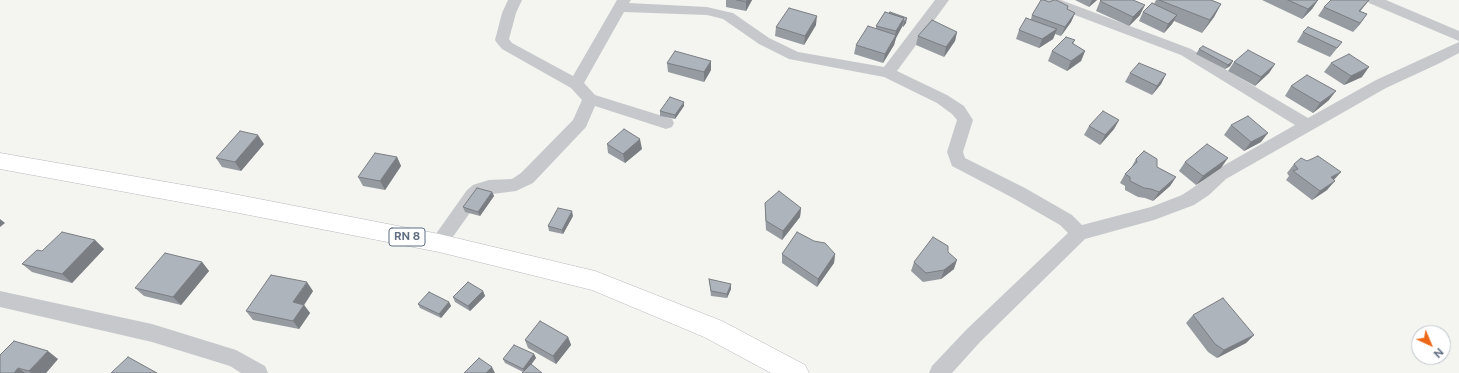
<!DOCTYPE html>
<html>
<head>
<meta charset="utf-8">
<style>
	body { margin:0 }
	#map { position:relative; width:1459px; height:373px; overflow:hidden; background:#f4f5f0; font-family:"Public Sans",sans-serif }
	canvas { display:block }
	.north { position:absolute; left:1411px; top:325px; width:40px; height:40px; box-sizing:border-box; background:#fff; border:1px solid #c0c5cd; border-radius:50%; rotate:136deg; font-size:11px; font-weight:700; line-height:16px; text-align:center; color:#616f83 }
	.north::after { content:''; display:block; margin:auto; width:14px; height:18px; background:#ee6817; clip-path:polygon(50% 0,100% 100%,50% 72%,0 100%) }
</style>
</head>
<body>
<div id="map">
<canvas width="1459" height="373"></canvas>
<div class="north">N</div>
</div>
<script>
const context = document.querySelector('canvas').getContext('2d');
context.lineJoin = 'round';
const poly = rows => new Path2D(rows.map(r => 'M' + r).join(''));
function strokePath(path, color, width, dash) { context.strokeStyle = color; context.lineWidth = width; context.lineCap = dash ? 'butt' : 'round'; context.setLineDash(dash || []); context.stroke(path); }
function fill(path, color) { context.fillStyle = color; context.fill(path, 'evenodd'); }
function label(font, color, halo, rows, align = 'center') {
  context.font = font + ' "Public Sans",sans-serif'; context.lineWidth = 4; context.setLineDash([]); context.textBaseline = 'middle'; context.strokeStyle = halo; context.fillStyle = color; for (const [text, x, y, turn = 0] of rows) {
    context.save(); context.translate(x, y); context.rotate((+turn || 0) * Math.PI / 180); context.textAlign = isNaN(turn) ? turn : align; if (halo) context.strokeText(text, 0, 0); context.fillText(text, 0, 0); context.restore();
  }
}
const primary = poly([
	[0,153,218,191,439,234,595,271,722,321,805,365,809,373,771,373,704,337,592,290,439,252,218,209,0,169,0,153]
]);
strokePath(primary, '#b6b9be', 1);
fill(poly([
	[508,0,522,0,516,13,509,39,512,43,573,76,617,0,631,0,629,3,707,7,728,12,733,13,769,38,798,52,884,67,935,0,949,0,897,71,947,95,964,106,973,120,963,152,965,158,1025,188,1072,215,1082,225,1151,207,1182,195,1197,185,1214,171,1295,125,1181,55,1043,3,1041,0,1061,0,1191,49,1308,118,1376,80,1459,42,1459,53,1440,63,1386,88,1314,129,1226,179,1209,195,1194,205,1154,220,1085,239,980,342,952,373,929,373,932,366,966,330,1068,233,1060,225,1013,198,952,166,947,152,957,120,952,114,937,103,884,77,789,59,759,44,723,19,707,15,624,12,584,83,595,95,672,119,674,123,672,127,666,129,595,106,586,127,533,183,516,191,485,195,479,200,445,248,439,250,433,248,430,243,433,238,467,190,473,185,479,183,489,180,512,179,521,173,573,120,582,100,571,88,502,49,497,43,495,40,502,13,508,0],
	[1367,0,1386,0,1459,31,1459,41,1369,3,1367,0],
	[0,291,152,324,236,350,265,366,268,373,241,373,230,366,152,342,0,307,0,291]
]), '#c6c8cc');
fill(primary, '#fff');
fill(poly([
	[726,0,752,0,746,11,726,7],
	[1075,0,1097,0,1089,7],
	[1156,0,1211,0,1221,4,1214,17,1202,33,1174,21,1172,24,1164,33,1139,21,1143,12,1154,4],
	[1262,0,1318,0,1312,9,1302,19],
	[1369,0,1360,11,1367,14,1360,24,1353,32,1318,16,1324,7],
	[1100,1,1140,15,1129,26,1096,11],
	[1049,2,1068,6,1067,9,1075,13,1071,22,1061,36,1055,34,1053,39,1039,48,1016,39,1019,30,1031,19,1032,15],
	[885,12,906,23,903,27,902,26,896,38,894,45,883,63,854,54,856,45,876,29,876,26],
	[816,25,804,45,775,36,776,27],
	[957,32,955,41,944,57,916,45,918,36],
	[1303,32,1342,42,1330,57,1297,42],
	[1075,40,1073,44,1085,51,1081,61,1067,71,1048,61,1052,51],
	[1199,49,1233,61,1230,66,1225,69,1196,54],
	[711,61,711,70,704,82,668,72,667,63],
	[1234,62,1275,64,1269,73,1255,86,1228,71],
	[1331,63,1362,77,1344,85,1324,72],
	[1130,73,1166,74,1161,84,1152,95,1125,82],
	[1291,86,1329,100,1313,113,1285,96],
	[684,106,675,119,660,116,660,111],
	[1119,120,1114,129,1100,145,1084,135,1089,126],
	[1231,125,1261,142,1244,151,1224,135],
	[264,144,241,171,222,167,216,158],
	[607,144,642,149,625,163,608,153],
	[397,157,401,166,385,190,363,186,358,177],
	[1136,159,1157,167,1176,177,1170,186,1153,201,1145,198,1138,197,1125,190,1125,186,1120,183,1125,174,1131,168],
	[1185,162,1221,168,1196,185,1179,171],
	[1294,164,1334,180,1327,190,1312,200,1286,180,1289,176,1287,173],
	[492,192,494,196,480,216,465,212,463,207],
	[765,203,801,208,800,217,782,240,766,230,765,212],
	[573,216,563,234,549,231,548,226],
	[95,240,104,249,72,283,32,272,22,264,42,251],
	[948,252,954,269,941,279,923,282,911,271,914,262],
	[782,254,835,254,834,263,817,287,782,263],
	[202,262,209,271,181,305,144,296,135,288],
	[709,279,731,289,727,298,711,296],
	[313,291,304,305,310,313,299,329,253,320,246,311],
	[483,291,485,296,470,311,455,302,453,297],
	[449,302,451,306,441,318,420,308,418,304],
	[1193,315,1254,335,1246,343,1217,358,1208,352,1186,323],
	[568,337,571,345,556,364,528,348,525,340],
	[534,354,536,358,531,364,523,372,505,363,503,359],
	[58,359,46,373,0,373]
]), '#969ba1');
fill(poly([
	[747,0,752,0,746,11,746,2],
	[1092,0,1097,0,1089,7],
	[1318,0,1312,9,1302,19,1308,9],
	[1369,0,1362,9,1352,20,1359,11],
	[1221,4,1214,17,1202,33,1210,20],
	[1145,5,1140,15,1129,26,1133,17],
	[1075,13,1071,22,1061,36,1065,27],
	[1367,14,1360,24,1353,32],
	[1177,15,1172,24,1164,33,1168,24],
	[817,16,816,25,804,45,805,36],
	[904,18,902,27,896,38,894,45,883,63,885,54,894,38,896,31],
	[907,18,906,23,903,27,904,22],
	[1057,29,1053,39,1039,48,1042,39],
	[957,32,955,41,944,57,946,47],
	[1085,51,1081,61,1067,71,1071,61],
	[711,61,711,70,704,82,704,72],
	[1233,61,1230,66,1225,69,1228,65],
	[1275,64,1269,73,1255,86,1261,77],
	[1369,67,1362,77,1344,85,1351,76],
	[1166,74,1161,84,1152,95,1157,86],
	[1336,91,1329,100,1313,113,1320,103],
	[684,102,684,106,675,119,675,115],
	[1119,120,1114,129,1100,145,1105,135],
	[1268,133,1261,142,1244,151,1251,142],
	[258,135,264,144,241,171,235,162],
	[640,139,642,149,625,163,623,154],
	[397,157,401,166,385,190,380,181],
	[1228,158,1221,168,1196,185,1203,176],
	[1341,172,1333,181,1331,177],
	[1176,177,1170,186,1153,201,1159,192],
	[1335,181,1327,190,1312,200,1320,191],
	[492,192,494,196,480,216,478,212],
	[801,208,800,217,782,240,783,231],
	[572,211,573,216,563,234,562,230],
	[0,219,5,223,0,227],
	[95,240,104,249,72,283,62,274],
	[835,254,834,263,817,287,818,279],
	[957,260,954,269,941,279,944,270],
	[202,262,209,271,181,305,173,297],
	[307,282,313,291,304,305,310,313,299,329,293,321,293,302],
	[731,284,731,289,727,298,727,294],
	[483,291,485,296,470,311,468,306],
	[449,302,451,306,441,318,439,314],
	[1254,335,1246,343,1217,358,1224,350],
	[568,337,571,345,556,364,553,356],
	[48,351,58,359,46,373,31,373,29,371],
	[534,354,536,358,525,373,523,369],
	[492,367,495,373,486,373],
	[18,368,25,373,14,373]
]), '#7a7e83');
const building = poly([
	[737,0,747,0,746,2,737,0],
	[1041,0,1044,0,1049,2,1054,0,1056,0,1068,6,1067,9,1075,13,1065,27,1032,15,1041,0],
	[1101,0,1133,0,1145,5,1133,17,1100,1,1101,0],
	[1159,0,1211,0,1221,4,1210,20,1159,0],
	[1288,0,1318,0,1308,9,1288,0],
	[1331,0,1369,0,1359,11,1367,14,1360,23,1324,7,1331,0],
	[1152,3,1177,15,1168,24,1143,12,1152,3],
	[789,8,817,16,805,36,776,27,789,8],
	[885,12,904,18,896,31,876,26,885,12],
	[890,12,907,18,904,22,903,21,904,18,889,13,890,12],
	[1026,18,1057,29,1042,39,1019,30,1026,18],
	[932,20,957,32,946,47,918,36,932,20],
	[868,26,896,35,885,54,856,45,868,26],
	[1308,27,1342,42,1337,48,1303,32,1308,27],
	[1066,37,1075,40,1072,43,1085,51,1071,61,1052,51,1066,37],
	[1203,46,1233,61,1228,65,1199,49,1203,46],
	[1248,50,1275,64,1261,77,1234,62,1248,50],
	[675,51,711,61,704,72,667,63,675,51],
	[1349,54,1369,67,1351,76,1331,63,1349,54],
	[1139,63,1166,74,1157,86,1130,73,1139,63],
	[1307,75,1336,91,1320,103,1291,86,1307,75],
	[670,97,684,102,675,115,660,111,670,97],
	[1103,111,1119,120,1105,135,1089,126,1103,111],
	[1248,116,1268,133,1251,142,1231,125,1248,116],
	[624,129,640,139,623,154,607,144,624,129],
	[240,131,258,135,235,162,216,158,240,131],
	[1207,144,1228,158,1203,176,1185,162,1207,144],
	[1144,151,1157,159,1157,167,1176,177,1159,192,1151,189,1144,188,1130,181,1130,177,1125,174,1137,162,1136,159,1144,151],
	[375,153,397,157,380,181,358,177,375,153],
	[1318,156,1341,172,1331,177,1335,181,1320,191,1293,171,1298,169,1294,164,1301,158,1307,161,1318,156],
	[477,188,492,192,478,212,463,207,477,188],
	[779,191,801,208,783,231,766,221,765,203,779,191],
	[558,208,572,211,562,230,548,226,558,208],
	[62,232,95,240,62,274,22,264,37,250,42,251,62,232],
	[797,232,814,241,825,243,835,254,818,279,782,254,797,232],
	[933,237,948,246,948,252,957,260,944,270,926,273,914,262,933,237],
	[165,253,202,262,173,297,135,288,165,253],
	[271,275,307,282,293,302,304,305,293,321,246,311,271,275],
	[709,279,731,284,727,294,711,291,709,279],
	[468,282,483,291,468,306,453,297,468,282],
	[429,292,449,302,439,314,418,304,429,292],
	[1223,298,1254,335,1224,350,1215,344,1193,315,1223,298],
	[540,321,568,337,553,356,525,340,540,321],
	[14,341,48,351,29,371,18,368,14,373,0,373,0,355,14,341],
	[514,345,534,354,523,369,503,359,514,345],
	[128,357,157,373,111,373,128,357],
	[479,358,492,367,486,373,464,373,479,358],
	[531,364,542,373,522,373,531,364]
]);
fill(building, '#aeb4bb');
strokePath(building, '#7a7e83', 1);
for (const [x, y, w] of [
	[407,237,36]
]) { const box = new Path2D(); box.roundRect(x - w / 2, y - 9, w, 18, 3); context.fillStyle = '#fff'; context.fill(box); strokePath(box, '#616f83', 1); }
label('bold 11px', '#616f83', null, [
	["RN 8",407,237]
]);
</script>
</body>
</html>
